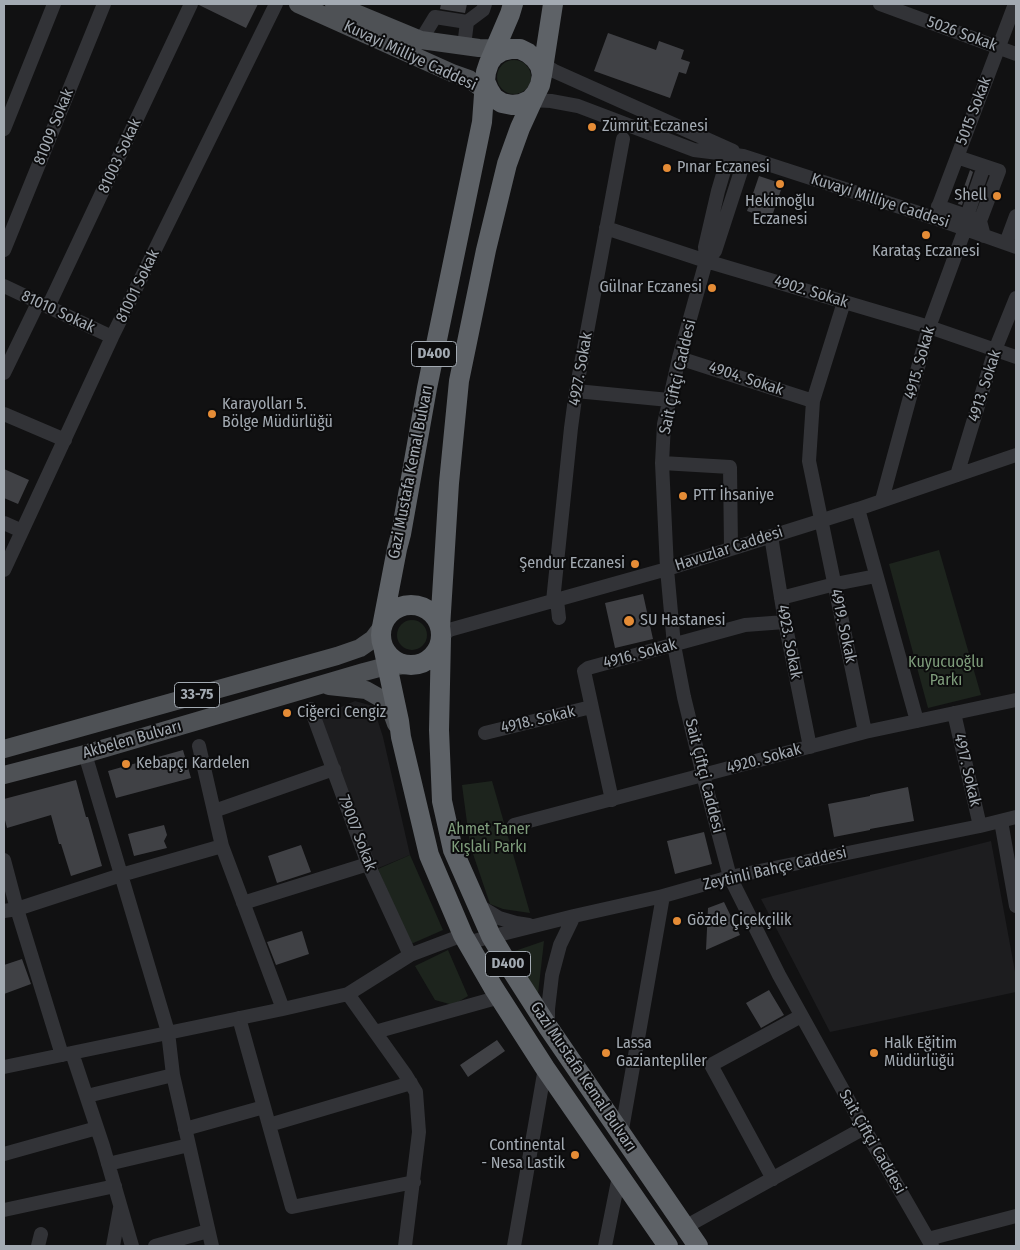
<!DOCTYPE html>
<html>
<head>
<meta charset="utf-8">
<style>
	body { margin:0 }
	#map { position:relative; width:1020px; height:1250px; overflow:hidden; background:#111112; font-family:"Fira Sans Condensed",sans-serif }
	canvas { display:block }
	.frame { position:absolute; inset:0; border:5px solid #a3aab2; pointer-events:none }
</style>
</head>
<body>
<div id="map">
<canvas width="1020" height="1250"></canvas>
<div class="frame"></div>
</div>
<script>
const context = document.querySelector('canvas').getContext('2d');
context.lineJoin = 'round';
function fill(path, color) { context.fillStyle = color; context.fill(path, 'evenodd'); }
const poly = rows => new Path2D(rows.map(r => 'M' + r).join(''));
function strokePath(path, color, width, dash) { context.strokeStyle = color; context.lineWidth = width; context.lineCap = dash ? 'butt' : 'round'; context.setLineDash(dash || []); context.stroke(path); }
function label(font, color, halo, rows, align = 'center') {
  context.font = font + ' "Fira Sans Condensed",sans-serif'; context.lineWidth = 4; context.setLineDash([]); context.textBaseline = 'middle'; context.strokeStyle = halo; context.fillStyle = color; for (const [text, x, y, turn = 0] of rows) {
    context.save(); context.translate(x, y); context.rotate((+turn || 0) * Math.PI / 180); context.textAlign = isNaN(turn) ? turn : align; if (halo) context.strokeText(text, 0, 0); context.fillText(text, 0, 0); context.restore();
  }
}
fill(poly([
	[355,701,373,706,383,737,410,855,376,869,320,716],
	[991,841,1016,977,1016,992,830,1032,761,899]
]), '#1d1d1f');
fill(poly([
	'497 77a17 17 0 1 1 34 0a17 17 0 1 1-34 0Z',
	[939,550,981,695,928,708,889,564],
	'397 635a15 15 0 1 1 30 0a15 15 0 1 1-30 0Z',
	[492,781,530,913,503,909,490,904,470,845,462,785],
	[410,855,443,930,411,944,378,869],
	[544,941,538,994,512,952],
	[448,950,468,996,453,1005,435,1000,415,966]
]), '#1d241d');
fill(poly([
	[200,4,258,4,246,28,199,5],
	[441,4,467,4,465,13,440,9],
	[608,33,656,50,659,41,684,50,681,59,690,62,686,74,679,72,670,98,594,71],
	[970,170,973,172,962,205,958,204],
	[759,176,783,184,771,219,747,211],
	[4,469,29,480,18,504,4,498],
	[643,594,653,639,615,648,605,603],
	[183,750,191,778,116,798,108,771],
	[76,780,86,817,88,817,102,866,71,876,61,844,59,844,51,815,7,828,4,816,4,799],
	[908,787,914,821,870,829,870,830,834,837,828,804,870,796,870,795],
	[164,825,167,835,164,841,167,848,134,856,128,834],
	[704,832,712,864,675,874,667,841],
	[301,845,311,872,277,883,268,856],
	[724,902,740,935,706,950,708,908],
	[302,931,309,954,276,965,267,942],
	[22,959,31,984,4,994,4,965],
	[769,990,784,1015,761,1028,746,1003],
	[497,1040,505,1051,468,1077,460,1065]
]), '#404145');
strokePath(poly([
	[880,4,1016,54],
	[467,22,483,10,485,4],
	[421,40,435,17,467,22,464,46],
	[537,60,554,71,733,151],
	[530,100,551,101,578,106,694,150,743,156,934,218,1016,247],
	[4,129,54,4],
	[743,156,726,164,718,191,705,247,706,261,679,358,664,424,662,463,667,569,674,645,684,697,703,775,730,877,779,975,864,1128,932,1246],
	[957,157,999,171,980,221,984,236],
	[938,206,967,216],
	[934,218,1015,4],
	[980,221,967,216,984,166],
	[606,228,706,261,929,327,1016,357],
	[1006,243,1016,216],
	[4,250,104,4],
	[706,261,715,251,742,168,743,156],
	[4,286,112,337],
	[844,302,813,401,809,461,865,732],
	[48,307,191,4],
	[679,358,813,401],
	[4,373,38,303],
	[576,391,669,400],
	[4,414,65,440],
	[662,463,730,467,731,548],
	[957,475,995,350,1016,298],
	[882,500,929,327,965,229],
	[858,509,917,721],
	[4,523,22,531],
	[771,536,785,622,810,747],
	[4,570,112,337,276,4],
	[781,598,835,584,876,576],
	[557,600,559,618],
	[553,601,571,428,576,391,623,139],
	[441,638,449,630,667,569,858,509,1016,455],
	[311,709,368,864,410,955],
	[954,713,980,826],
	[485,733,591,707],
	[199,746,222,846,283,1009],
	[85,754,168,1032,173,1075,212,1246],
	[612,800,584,671,588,668,745,625,785,622],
	[214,811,334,769],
	[1001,821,1016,906],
	[514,825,865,732,1016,700],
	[4,860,17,909,62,1055],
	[243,903,368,864],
	[476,904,499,918,516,923,529,925],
	[4,911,17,909,121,875,222,846],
	[466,943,574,916,663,896,730,877,980,826,1016,817],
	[348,994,405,1074,416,1092,419,1132,405,1246],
	[239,1018,292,1207,414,1182],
	[548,1026,548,1009,552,975,560,945,574,916],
	[375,1032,500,997],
	[72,1053,103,1146,132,1246],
	[4,1067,283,1009,348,994,410,955,463,935],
	[87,1096,173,1075],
	[269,1125,411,1083],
	[185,1129,264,1107],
	[621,1135,663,896],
	[4,1154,97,1128],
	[108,1164,189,1145],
	[773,1179,711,1065,801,1016],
	[4,1210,115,1186],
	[685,1227,864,1128],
	[928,1239,1016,1216],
	[38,1246,41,1234],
	[113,1246,120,1208],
	[155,1246,208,1231],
	[514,1246,545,1068],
	[605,1246,619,1176]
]), '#323337', 14);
strokePath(poly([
	[298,4,452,73,469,79,493,97],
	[334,4,421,40,479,48,508,49],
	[329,686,366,690,382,699,392,713,396,724],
	[4,749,337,656,360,648,373,639,382,627],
	[4,775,85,754,364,672,379,668,405,665]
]), '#4e5155', 18);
strokePath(poly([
	[489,63,494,56,502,51,511,49,520,49,528,53,535,59,540,66,542,75,540,85,536,93,530,100,521,104,512,105,502,103,494,98,489,90,485,81,486,72,489,63,510,14,513,4],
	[542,75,553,4],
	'381 635a30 30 0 1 1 60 0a30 30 0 1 1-60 0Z',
	[382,627,397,549,401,534,427,388,482,122,485,81],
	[440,628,449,483,459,381,486,250,507,164,520,128,536,93],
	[441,638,439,730,442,801,453,850,491,936,509,966,548,1027,698,1246],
	[383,646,399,721,401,737,429,855,463,935,493,987,545,1068,668,1246]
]), '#5e6267', 20);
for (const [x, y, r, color] of [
	[592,127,5,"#e58c36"],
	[667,168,5,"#e58c36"],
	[780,184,5,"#e58c36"],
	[997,196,5,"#e58c36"],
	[926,235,5,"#e58c36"],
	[712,288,5,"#e58c36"],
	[212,414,5,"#e58c36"],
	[683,496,5,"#e58c36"],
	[635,564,5,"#e58c36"],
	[629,621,6,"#e58c36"],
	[287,713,5,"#e58c36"],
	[126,764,5,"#e58c36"],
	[677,921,5,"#e58c36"],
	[606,1053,5,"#e58c36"],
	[874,1053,5,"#e58c36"],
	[575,1155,5,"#e58c36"]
]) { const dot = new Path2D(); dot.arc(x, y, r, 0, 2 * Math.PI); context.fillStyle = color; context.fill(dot); strokePath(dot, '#0c0c0d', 2); }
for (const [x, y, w] of [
	[434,354,45],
	[197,695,45],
	[508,964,45]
]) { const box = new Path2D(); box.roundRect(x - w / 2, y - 12.5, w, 25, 4); context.fillStyle = '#0c0c0d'; context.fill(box); strokePath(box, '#a3aab2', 1); }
label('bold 15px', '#a3aab2', null, [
	["D400",434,354],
	["33-75",197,695],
	["D400",508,964]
]);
label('16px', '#a3aab2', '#0c0c0d', [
	["5026 Sokak",962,34,20],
	["Kuvayi Milliye Caddesi",410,56,25],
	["5015 Sokak",974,111,-69],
	["81009 Sokak",54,127,-68],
	["81003 Sokak",120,156,-65],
	["Kuvayi Milliye Caddesi",880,201,18],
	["81001 Sokak",138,286,-64],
	["4902. Sokak",811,292,17],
	["81010 Sokak",58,312,25],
	["4915. Sokak",920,363,-74],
	["4927. Sokak",581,369,-80],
	["Sait Çiftçi Caddesi",678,377,-77],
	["4904. Sokak",746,379,18],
	["4913. Sokak",985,386,-72],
	["Gazi Mustafa Kemal Bulvarı",411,472,-79],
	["Havuzlar Caddesi",729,549,-18],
	["4919. Sokak",843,626,78],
	["4923. Sokak",789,642,79],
	["4916. Sokak",640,654,-15],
	["4918. Sokak",538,720,-13],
	["Akbelen Bulvarı",132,740,-16],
	["4920. Sokak",764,759,-15],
	["4917. Sokak",967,770,77],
	["Sait Çiftçi Caddesi",704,776,76],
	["79007 Sokak",357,833,69],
	["Zeytinli Bahçe Caddesi",775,869,-13],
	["Gazi Mustafa Kemal Bulvarı",583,1077,56],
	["Sait Çiftçi Caddesi",872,1142,60]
]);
label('16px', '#a3aab2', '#0c0c0d', [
	["Zümrüt Eczanesi",602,127],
	["Pınar Eczanesi",677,168],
	["Shell",987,196,"right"],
	["Hekimoğlu",780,202,"center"],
	["Eczanesi",780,220,"center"],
	["Karataş Eczanesi",926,252,"center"],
	["Gülnar Eczanesi",702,288,"right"],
	["Karayolları 5.",222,405],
	["Bölge Müdürlüğü",222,423],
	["PTT İhsaniye",693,496],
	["Şendur Eczanesi",625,564,"right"],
	["SU Hastanesi",640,621],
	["Ciğerci Cengiz",297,713],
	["Kebapçı Kardelen",136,764],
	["Gözde Çiçekçilik",687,921],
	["Lassa",616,1044],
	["Gaziantepliler",616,1062],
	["Halk Eğitim",884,1044],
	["Müdürlüğü",884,1062],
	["Continental",565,1146,"right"],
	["- Nesa Lastik",565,1164,"right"]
], 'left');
label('16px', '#7e9c7b', '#0c0c0d', [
	["Kuyucuoğlu",946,663],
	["Parkı",946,681],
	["Ahmet Taner",489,830],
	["Kışlalı Parkı",489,848]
]);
</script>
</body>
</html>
